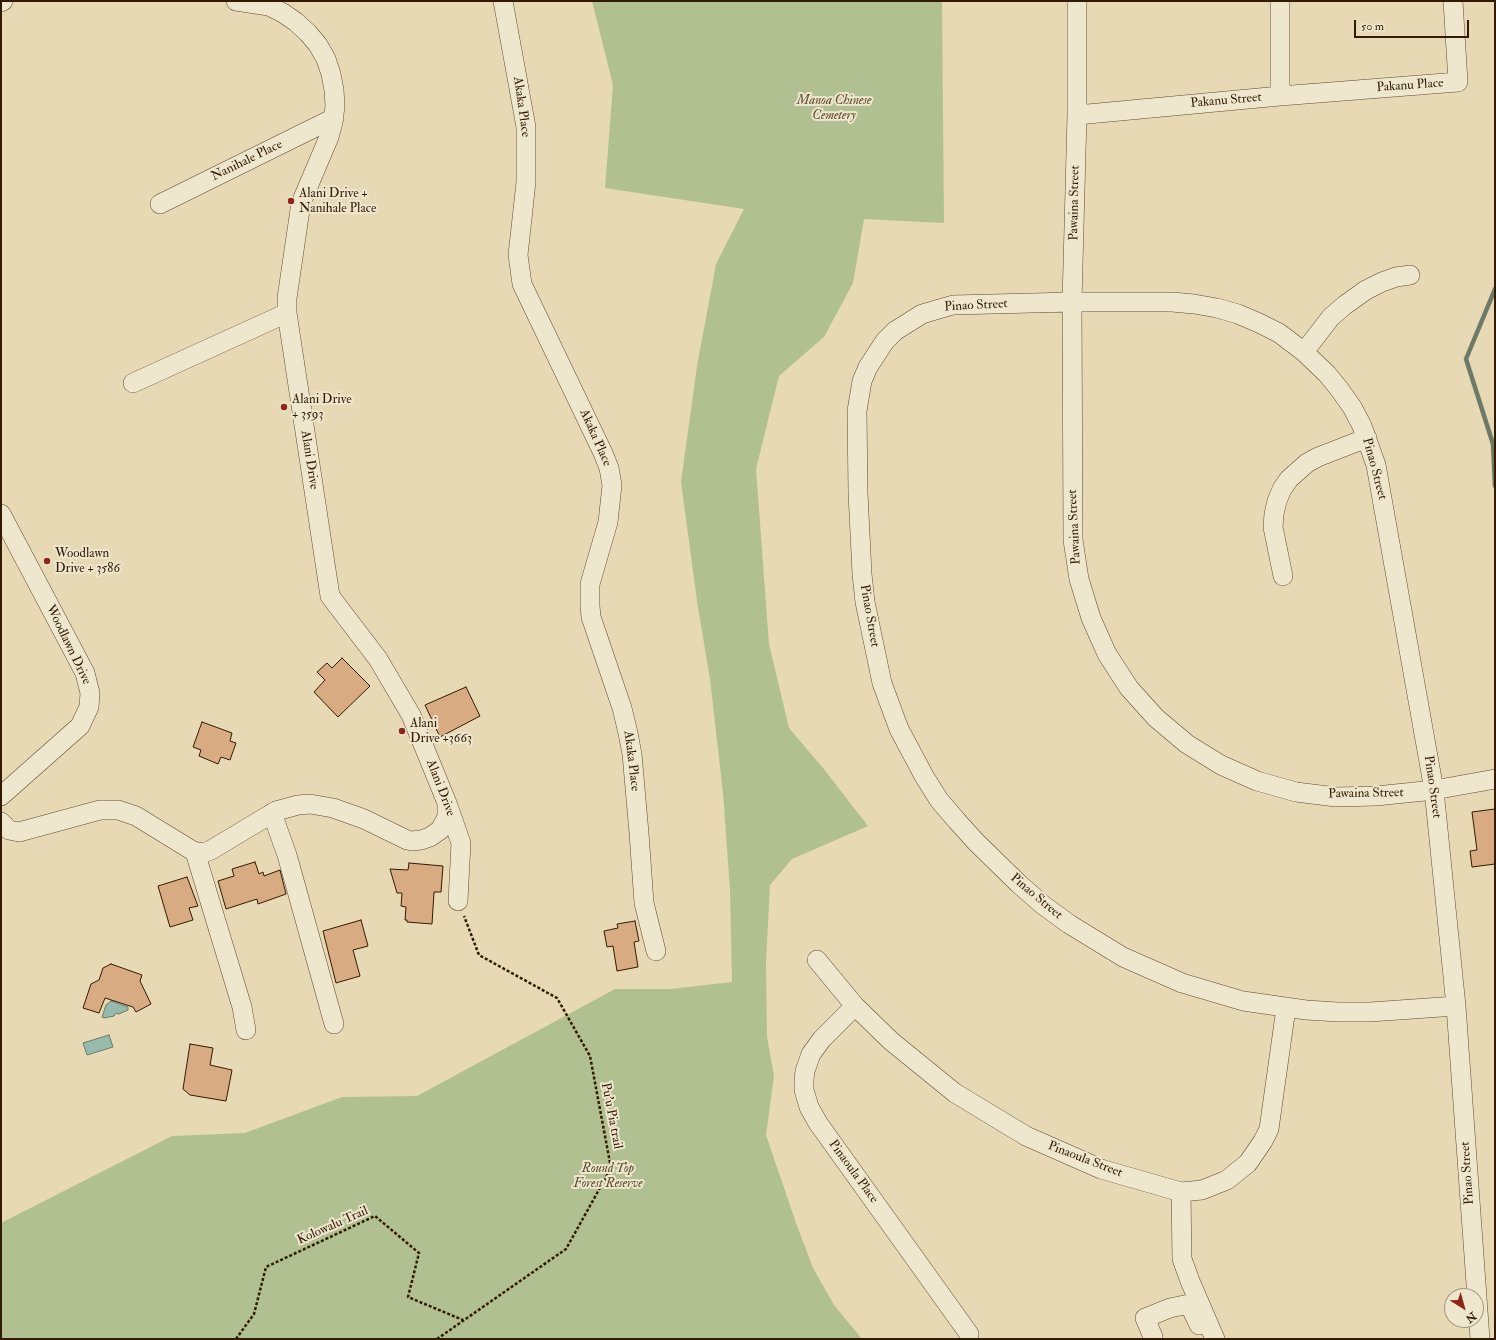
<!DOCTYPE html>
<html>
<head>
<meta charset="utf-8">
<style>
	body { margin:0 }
	#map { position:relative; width:1496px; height:1340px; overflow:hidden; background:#e6d9b4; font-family:"IM FELL Double Pica",serif }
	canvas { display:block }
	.frame { position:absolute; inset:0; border:2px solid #321a03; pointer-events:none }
	.north { position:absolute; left:1444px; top:1288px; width:40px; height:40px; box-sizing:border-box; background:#efe6ce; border:1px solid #a3947d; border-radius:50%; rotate:143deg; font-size:11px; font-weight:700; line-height:16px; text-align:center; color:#321a03 }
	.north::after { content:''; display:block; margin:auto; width:14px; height:18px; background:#8f2418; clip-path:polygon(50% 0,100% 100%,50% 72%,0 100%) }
	.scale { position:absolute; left:1354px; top:20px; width:115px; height:18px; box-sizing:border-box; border:2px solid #321a03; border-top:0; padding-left:5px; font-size:12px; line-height:14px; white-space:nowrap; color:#321a03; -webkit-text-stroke:3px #efe6ce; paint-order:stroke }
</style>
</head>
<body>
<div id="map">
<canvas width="1496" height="1340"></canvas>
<div class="frame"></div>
<div class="north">N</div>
<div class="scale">50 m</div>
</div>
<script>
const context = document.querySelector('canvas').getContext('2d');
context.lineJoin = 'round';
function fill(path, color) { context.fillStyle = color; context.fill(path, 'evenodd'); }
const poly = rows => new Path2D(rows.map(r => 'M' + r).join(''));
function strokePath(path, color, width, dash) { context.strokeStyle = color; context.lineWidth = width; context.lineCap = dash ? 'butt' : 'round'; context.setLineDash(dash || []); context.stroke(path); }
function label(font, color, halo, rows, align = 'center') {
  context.font = font + ' "IM FELL Double Pica",serif'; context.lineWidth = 4; context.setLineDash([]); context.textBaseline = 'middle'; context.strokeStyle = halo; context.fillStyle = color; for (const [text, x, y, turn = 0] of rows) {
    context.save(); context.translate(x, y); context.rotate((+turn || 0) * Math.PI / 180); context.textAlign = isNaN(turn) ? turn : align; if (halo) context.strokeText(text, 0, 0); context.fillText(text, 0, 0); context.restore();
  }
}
fill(poly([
	[592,1,942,1,944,223,864,219,853,283,824,337,779,376,756,469,769,644,789,728,823,768,868,826,792,859,770,885,766,962,767,1037,774,1076,766,1135,796,1223,813,1268,834,1305,862,1339,1,1339,1,1223,172,1136,245,1133,342,1097,417,1096,615,989,671,989,732,982,730,890,723,793,710,679,697,601,681,482,697,366,716,264,744,209,605,188,613,85]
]), '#b1c090');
const water = poly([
	[111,1001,128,1007,128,1010,119,1014,116,1013,114,1016,104,1018,102,1017,106,1005,111,1001],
	[109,1035,113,1047,87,1055,83,1043,109,1035]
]);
fill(water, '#96baac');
strokePath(water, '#6e7a68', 1);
strokePath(poly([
	[1495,289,1466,359,1493,444,1495,486]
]), '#6e7a68', 4.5);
const building = poly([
	[342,658,370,686,338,717,314,692,325,680,317,672,327,663,332,668,342,658],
	[466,687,480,716,440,737,425,705,466,687],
	[202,722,232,733,230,741,236,743,230,760,221,757,218,764,199,756,201,750,193,747,202,722],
	[1495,809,1495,864,1472,867,1470,851,1477,850,1472,812,1495,809],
	[255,862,259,874,263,872,264,876,280,870,286,894,258,904,257,899,226,909,218,881,234,876,232,869,255,862],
	[409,863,443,866,441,892,434,892,432,924,407,922,407,920,405,920,406,907,401,906,402,893,397,893,390,869,408,870,409,863],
	[187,877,198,906,189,908,193,920,170,927,158,886,187,877],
	[361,920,368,946,353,950,360,976,336,983,323,931,361,920],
	[635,921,639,941,634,942,638,967,617,971,613,946,607,947,604,931,618,928,617,924,635,921],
	[111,964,142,975,140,981,151,1004,136,1012,133,1007,105,998,99,1013,83,1008,91,984,99,980,103,968,111,964],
	[190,1044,213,1048,210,1065,232,1070,226,1101,190,1095,183,1089,190,1044]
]);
fill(building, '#d9ab82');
strokePath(building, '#321a03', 1);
const minor = poly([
	[236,1,269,6,283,13,296,22,308,33,318,45,326,59,331,74,334,90,335,106,333,122,329,137,301,203,287,298,287,313,330,596,378,659,411,715,447,803,461,843,458,901],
	[503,1,526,127,526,182,518,255,522,284,603,453,609,468,612,485,608,522,590,584,590,606,591,617,622,708,628,733,632,754,639,833,644,903,656,951],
	[1077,1,1077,115,1072,302,1073,540,1079,579,1091,618,1107,654,1129,688,1156,718,1187,744,1221,765,1257,781,1296,792,1336,797,1376,796,1434,790,1495,779],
	[1,2,3,1],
	[1280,96,1280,1],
	[1077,115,1280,96,1458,82,1453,1],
	[160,204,334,118],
	[1304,352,1331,317,1345,305,1366,290,1382,282,1396,277,1410,275],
	[133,383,287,313],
	[1,514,85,673,90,693,89,707,80,726,1,796],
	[1283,576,1273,527,1274,514,1277,501,1282,489,1289,479,1307,463,1318,457,1367,438],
	[272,813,287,855,334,1024],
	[1,822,9,830,19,832,100,810,118,810,136,816,193,851,203,853,211,850,276,811,298,805,310,804,333,808,364,819,407,840,412,841,421,840,430,837,440,830,447,817,447,803],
	[195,852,242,1007,246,1030],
	[817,960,855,1006,891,1041,955,1093,1026,1136,1101,1169,1181,1192,1202,1190,1227,1180,1248,1163,1263,1141,1269,1129,1286,1008],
	[855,1006,822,1039,811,1054,805,1071,804,1080,804,1090,809,1107,818,1123,969,1334],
	[1456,1006,1370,1012,1338,1012,1306,1010,1243,1001,1182,983,1123,957,1069,924,1043,905,1019,884,976,842,957,821,939,800,924,776,899,729,882,683,865,602,862,574,858,493,857,411,862,381,868,367,885,341,895,331,922,314,953,305,1072,302,1172,302,1194,304,1217,308,1238,314,1259,323,1279,333,1304,352,1327,374,1340,390,1352,407,1362,426,1376,465,1434,790,1456,1006,1480,1339],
	[1181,1192,1182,1259,1190,1281,1215,1339],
	[1153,1337,1145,1318,1170,1308,1189,1304,1199,1325]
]);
strokePath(minor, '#5f4a2f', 20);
strokePath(poly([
	[236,1339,254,1314,266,1267,375,1216,419,1253,408,1297,463,1320],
	[437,1339,566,1249,611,1168,590,1056,557,998,479,955,464,916]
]), '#321a03', 2.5, [3, 2]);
strokePath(minor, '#efe6ce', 19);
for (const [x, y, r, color] of [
	[291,201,4,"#8f2418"],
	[284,407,4,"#8f2418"],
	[47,561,4,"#8f2418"],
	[402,731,4,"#8f2418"]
]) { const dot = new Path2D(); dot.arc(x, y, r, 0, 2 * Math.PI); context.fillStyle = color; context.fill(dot); strokePath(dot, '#efe6ce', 1.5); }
label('13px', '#321a03', '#efe6ce', [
	["Pakanu Place",1410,86,-4],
	["Pakanu Street",1226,101,-5],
	["Akaka Place",521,107,82],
	["Nanihale Place",247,161,-26],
	["Pawaina Street",1075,203,-89],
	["Pinao Street",976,306,-3],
	["Akaka Place",595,438,66],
	["Alani Drive",309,460,81],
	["Pinao Street",1374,469,75],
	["Pawaina Street",1075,527,-93],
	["Pinao Street",869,616,80],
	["Woodlawn Drive",68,645,64],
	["Akaka Place",631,761,83],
	["Pinao Street",1432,787,82],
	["Alani Drive",440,788,69],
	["Pawaina Street",1366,794,-1],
	["Pinao Street",1036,897,40],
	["Pu'u Pia trail",611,1116,79],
	["Pinaoula Street",1085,1160,21],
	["Pinaoula Place",853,1172,54],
	["Pinao Street",1468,1173,-94],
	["Kolowalu Trail",333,1226,-24]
]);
label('italic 13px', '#584c2d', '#efe6ce', [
	["Manoa Chinese",834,101],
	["Cemetery",834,116],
	["Round Top",608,1169],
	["Forest Reserve",608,1184]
]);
label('13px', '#321a03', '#efe6ce', [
	["Alani Drive +",299,194],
	["Nanihale Place",299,209],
	["Alani Drive",292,400],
	["+ 3593",292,415],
	["Woodlawn",55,554],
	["Drive + 3586",55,569],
	["Alani",410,724],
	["Drive +3663",410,739]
], 'left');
</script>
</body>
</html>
